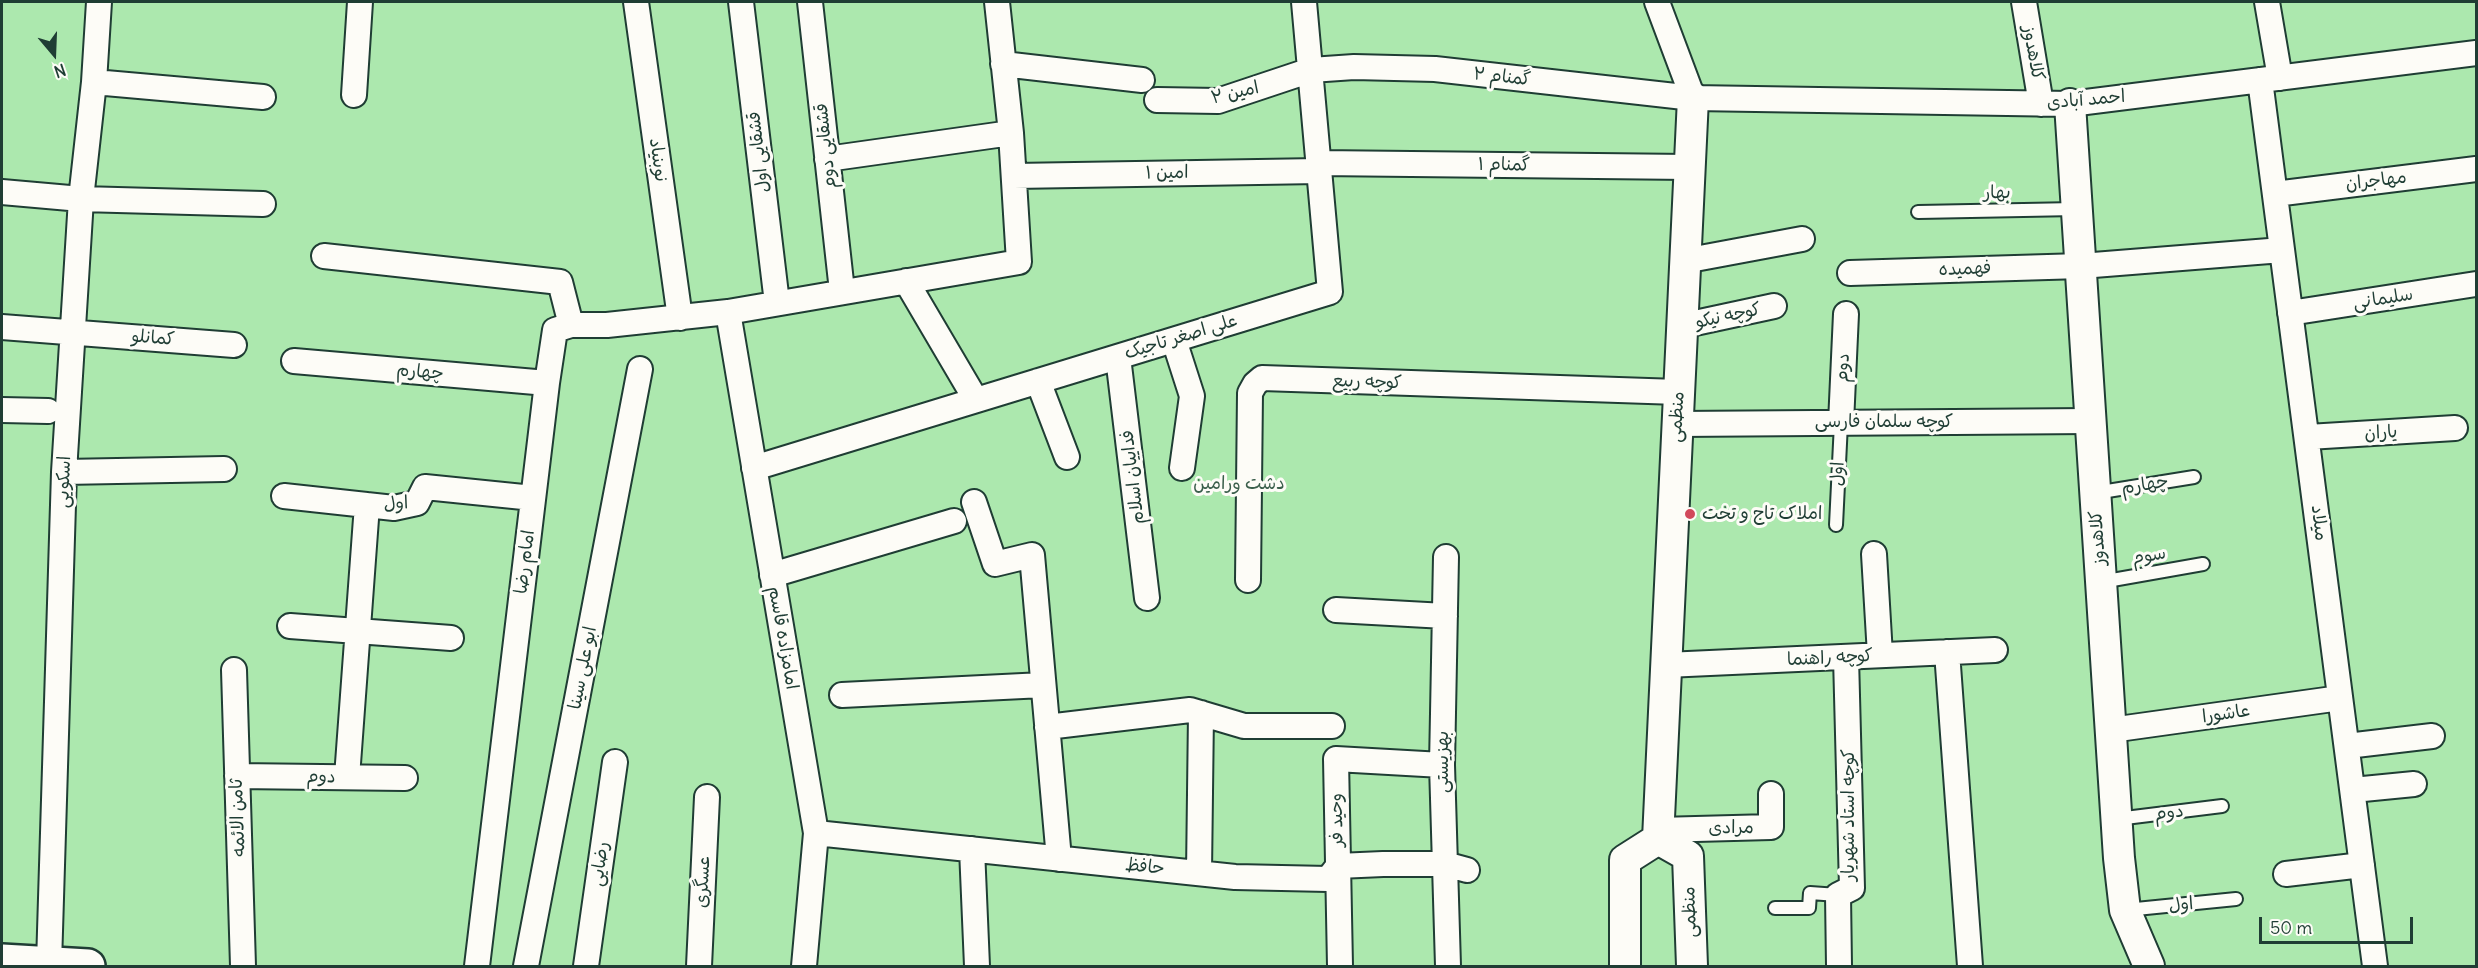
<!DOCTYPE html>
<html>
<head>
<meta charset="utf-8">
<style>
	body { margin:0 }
	#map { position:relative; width:2478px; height:968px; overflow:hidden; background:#fdfcf7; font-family:Delius,sans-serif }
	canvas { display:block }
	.frame { position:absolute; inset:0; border:3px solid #1f3d34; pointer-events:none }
	.north { position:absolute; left:24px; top:24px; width:60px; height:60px; -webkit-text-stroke:4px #fdfcf7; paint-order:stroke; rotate:161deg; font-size:16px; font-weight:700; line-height:24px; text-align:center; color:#1f3d34 }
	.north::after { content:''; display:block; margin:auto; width:21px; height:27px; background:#1f3d34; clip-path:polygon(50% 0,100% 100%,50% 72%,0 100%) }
	.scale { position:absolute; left:2259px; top:917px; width:154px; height:27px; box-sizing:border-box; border:3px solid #1f3d34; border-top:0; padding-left:8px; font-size:18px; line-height:21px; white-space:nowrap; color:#1f3d34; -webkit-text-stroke:4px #fdfcf7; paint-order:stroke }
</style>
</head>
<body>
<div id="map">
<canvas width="2478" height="968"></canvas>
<div class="frame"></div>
<div class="north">N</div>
<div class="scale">50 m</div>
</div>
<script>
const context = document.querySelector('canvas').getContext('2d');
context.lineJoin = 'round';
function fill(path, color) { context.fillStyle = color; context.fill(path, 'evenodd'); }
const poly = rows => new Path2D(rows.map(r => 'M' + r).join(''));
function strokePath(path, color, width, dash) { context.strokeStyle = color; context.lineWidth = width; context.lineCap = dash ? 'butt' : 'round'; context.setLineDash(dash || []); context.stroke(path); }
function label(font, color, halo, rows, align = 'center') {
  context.font = font + ' Delius,"Playpen Sans Arabic",sans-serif'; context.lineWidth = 6; context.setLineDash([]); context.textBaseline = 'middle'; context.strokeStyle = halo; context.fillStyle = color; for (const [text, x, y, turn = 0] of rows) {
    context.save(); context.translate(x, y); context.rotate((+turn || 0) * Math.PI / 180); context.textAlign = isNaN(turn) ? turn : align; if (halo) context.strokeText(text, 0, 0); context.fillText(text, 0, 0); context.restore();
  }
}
fill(poly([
	[2,2,2476,2,2476,966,2,966]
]), '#ace8ae');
const service = poly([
	[1918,212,2076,209],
	[2095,493,2194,477],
	[1836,525,1841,423],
	[2101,582,2203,564],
	[2117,819,2222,806],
	[1775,908,1809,908,1810,893,1838,895],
	[2126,910,2236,899]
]);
const minor = poly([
	[636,2,680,318],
	[741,2,777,303],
	[810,2,842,291],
	[1657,2,1693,98],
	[2024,2,2041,104],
	[2267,2,2280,78],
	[1003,64,1142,80],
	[2260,80,2375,966],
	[94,82,263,97],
	[354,95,360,2],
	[1157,100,1218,101,1311,70,1354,67,1435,69,1693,98,2070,104,2476,53],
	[827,159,1011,133],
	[1319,163,1689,167],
	[1014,176,1319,171],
	[2,192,81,199,263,204],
	[2275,194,2476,169],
	[324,256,560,282,571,325],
	[1684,261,1802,239],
	[1850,273,2081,266,2282,250],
	[906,281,976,400],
	[728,312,816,833,804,966],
	[2290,313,2476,284],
	[1681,326,1774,306],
	[2,327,234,345],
	[1174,340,1192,396,1182,468],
	[1118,357,1147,598],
	[294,361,547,383],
	[1038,381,1067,457],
	[2,410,48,411],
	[1841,423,1846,314],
	[1677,424,2091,421],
	[2308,437,2455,428],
	[754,468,1330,292,1304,2],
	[64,472,224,469],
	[284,496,394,508,417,503,425,487,533,498],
	[974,502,995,564,1032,555,1059,859],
	[1874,554,1880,655],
	[1446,557,1442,765,1448,966],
	[772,575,954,521],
	[1248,580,1250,393,1255,384,1262,378,1678,392],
	[1336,610,1445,616],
	[290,626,451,638],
	[1947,652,1970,966],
	[1666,665,1995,650],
	[234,670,243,966],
	[842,695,1043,685],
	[1047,727,1190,710,1244,726,1332,726],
	[2111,730,2340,698],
	[2347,746,2432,736],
	[237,776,405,778],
	[347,777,367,505],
	[2353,790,2414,784],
	[1658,830,1771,827,1771,794],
	[816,833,1235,877,1328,879,1338,866,1383,864,1445,864,1467,870],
	[972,849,977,966],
	[1199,873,1201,713],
	[2286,874,2362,865],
	[49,964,64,472,81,199,94,82,99,2],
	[477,966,547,383,555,330,571,325,607,325,728,312,1019,262,1011,133,997,2],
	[526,966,640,369],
	[586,966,615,762],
	[699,966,707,797],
	[1340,966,1336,759,1442,765],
	[1839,966,1838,895,1852,888,1846,657]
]);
const tertiary = poly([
	[2070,104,2119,858,2125,910,2149,966],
	[1658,839,1693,98],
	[1625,966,1625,860,1658,839,1688,856,1692,966]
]);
const secondary = poly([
	[2,961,88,966]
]);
strokePath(service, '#1f3d34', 16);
strokePath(minor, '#1f3d34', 28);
strokePath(tertiary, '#1f3d34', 34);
strokePath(secondary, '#1f3d34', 38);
strokePath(service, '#fdfcf7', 12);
strokePath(minor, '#fdfcf7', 24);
strokePath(tertiary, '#fdfcf7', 30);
strokePath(secondary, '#fdfcf7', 33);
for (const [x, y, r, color] of [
	[1690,514,6,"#d1495b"]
]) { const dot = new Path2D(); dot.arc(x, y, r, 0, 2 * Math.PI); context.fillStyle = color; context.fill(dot); strokePath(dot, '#fdfcf7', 2); }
label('18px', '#1f3d34', '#fdfcf7', [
	["کلاهدوز",2033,53,80],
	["گمنام ۲",1502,77,6],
	["امین ۲",1235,93,-13],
	["احمد آبادی",2086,100,-5],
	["قشقایی دوم",826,146,-96],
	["قشقایی اول",759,152,-97],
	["نوبنیاد",658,160,82],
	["گمنام ۱",1504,165,1],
	["امین ۱",1167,173,-1],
	["مهاجران",2376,181,-7],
	["بهار",1997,193,-1],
	["فهمیده",1965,269,-2],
	["سلیمانی",2383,299,-9],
	["کوچه نیکو",1728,316,-12],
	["علی اصغر تاجیک",1181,337,-17],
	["کمانلو",153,338,5],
	["دوم",1843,368,-87],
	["چهارم",420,372,5],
	["کوچه ربیع",1367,382,2],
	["منظمی",1677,417,-87],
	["کوچه سلمان فارسی",1884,422],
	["یاران",2381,433,-4],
	["اول",1838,474,-88],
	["فداییان اسلام",1133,477,-97],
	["اسکویی",64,482,-88],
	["چهارم",2145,485,-9],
	["اول",396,504,-4],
	["میلاد",2319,523,83],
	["کلاهدوز",2098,538,-94],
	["سوم",2149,556,-10],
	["امام رضا",525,562,-83],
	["امامزاده قاسم",783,638,80],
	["کوچه راهنما",1830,658,-3],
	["ابو علی سینا",583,668,-79],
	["عاشورا",2226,714,-8],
	["بهزیستی",1443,762,-90],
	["دوم",321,777,1],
	["دوم",2169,813,-7],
	["کوچه استاد شهریار",1849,815,-90],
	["ثامن الائمه",238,818,-92],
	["وحید فر",1337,820,-91],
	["مرادی",1731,828,-1],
	["رضایی",600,864,-82],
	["حافظ",1145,867,6],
	["عسگری",703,882,-87],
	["اول",2181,905,-6],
	["منظمی",1690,912,-92]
]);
label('18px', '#3b5f4c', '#fdfcf7', [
	["دشت ورامین",1239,484]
]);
label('18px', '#1f3d34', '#fdfcf7', [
	["املاک تاج و تخت",1702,514]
], 'left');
</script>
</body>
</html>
